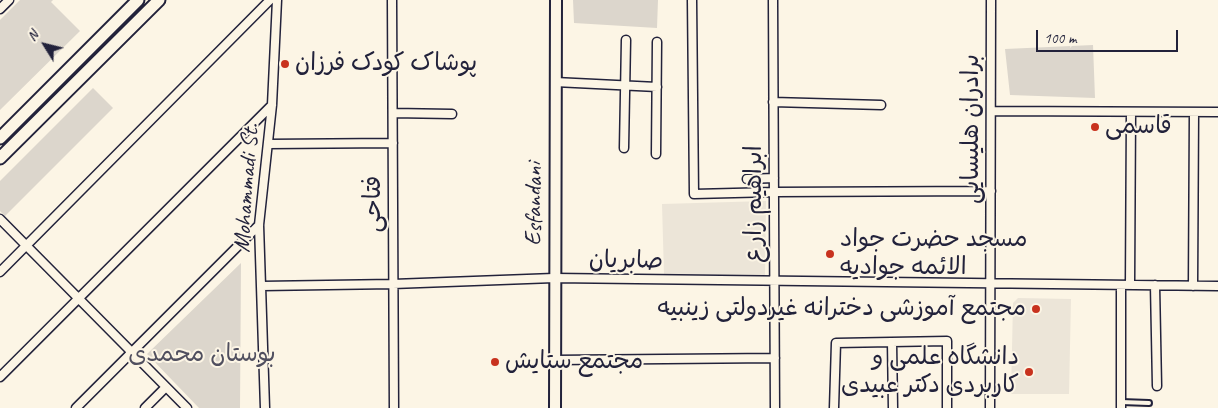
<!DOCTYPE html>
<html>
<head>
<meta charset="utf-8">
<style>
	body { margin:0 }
	#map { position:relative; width:1218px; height:408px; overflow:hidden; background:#fcf5e5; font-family:Caveat,sans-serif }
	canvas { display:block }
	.north { position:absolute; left:20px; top:20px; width:50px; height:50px; -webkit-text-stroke:4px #fcf5e5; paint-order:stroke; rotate:306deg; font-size:14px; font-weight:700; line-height:20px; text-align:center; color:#22223b }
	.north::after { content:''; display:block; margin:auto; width:18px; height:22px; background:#22223b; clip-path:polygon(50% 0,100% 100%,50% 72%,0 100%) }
	.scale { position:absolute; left:1036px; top:30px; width:142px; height:22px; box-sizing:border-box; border:2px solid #22223b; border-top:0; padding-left:6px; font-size:15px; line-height:18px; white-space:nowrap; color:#22223b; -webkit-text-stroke:4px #fcf5e5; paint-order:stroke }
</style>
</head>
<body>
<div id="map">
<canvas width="1218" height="408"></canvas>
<div class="north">N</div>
<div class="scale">100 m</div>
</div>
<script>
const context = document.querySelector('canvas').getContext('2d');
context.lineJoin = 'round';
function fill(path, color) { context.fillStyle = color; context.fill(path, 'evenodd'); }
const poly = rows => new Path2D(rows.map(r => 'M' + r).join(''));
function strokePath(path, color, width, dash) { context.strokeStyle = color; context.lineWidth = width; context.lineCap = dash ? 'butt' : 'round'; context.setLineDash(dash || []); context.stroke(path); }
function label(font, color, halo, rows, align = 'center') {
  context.font = font + ' Caveat,"Playpen Sans Arabic",sans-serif'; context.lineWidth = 4; context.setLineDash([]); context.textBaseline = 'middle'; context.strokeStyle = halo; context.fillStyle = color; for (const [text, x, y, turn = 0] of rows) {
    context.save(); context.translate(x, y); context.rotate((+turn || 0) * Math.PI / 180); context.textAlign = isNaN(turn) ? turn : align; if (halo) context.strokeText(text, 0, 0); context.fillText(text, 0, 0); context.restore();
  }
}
fill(poly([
	[766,201,765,275,664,275,662,204],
	[1018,298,1071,299,1069,394,1011,394,1013,303]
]), '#ece5d8');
fill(poly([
	[20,0,53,0,51,2,80,31,0,110,0,20],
	[573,0,658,0,657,28,574,23],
	[1093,45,1095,98,1010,95,1005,49],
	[93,88,113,108,5,216,0,211,0,181],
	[241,263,240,408,199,408,147,354]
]), '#dcd6cc');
const lane = poly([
	[1121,402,1149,403]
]);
const street = poly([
	[392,0,394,408],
	[692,0,694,194,774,192,991,191],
	[773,0,775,408],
	[0,9,9,0],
	[555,82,657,87],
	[773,102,881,105],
	[992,111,1218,112],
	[393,113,452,114],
	[268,144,393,143],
	[624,148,626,40],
	[656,154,657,42],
	[747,179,774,178],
	[0,219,187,408],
	[0,272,270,0],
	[1130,285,1131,112],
	[1155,285,1157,386],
	[262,286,393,284,554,278,1218,286],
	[1193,286,1194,112],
	[892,342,893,408],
	[555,360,775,358],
	[0,377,272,105],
	[76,408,259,225],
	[145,408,166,387],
	[265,408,259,225,272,105,277,0],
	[834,408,836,343,947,341,947,408],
	[990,408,991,0],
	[1121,408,1121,285]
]);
const secondary = poly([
	[555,408,556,0]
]);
const primary = poly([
	[0,138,138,0],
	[0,158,159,0]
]);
strokePath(lane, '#22223b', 8);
strokePath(street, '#22223b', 11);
strokePath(secondary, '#22223b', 14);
strokePath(primary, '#22223b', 15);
strokePath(lane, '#fcf5e5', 4);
strokePath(street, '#fcf5e5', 8);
strokePath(secondary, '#fcf5e5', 10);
strokePath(primary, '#fcf5e5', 11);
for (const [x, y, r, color] of [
	[285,64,5,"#c8321e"],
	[1095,127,5,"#c8321e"],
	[830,254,5,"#c8321e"],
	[1036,309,5,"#c8321e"],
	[495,362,5,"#c8321e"],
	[1029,372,5,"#c8321e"]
]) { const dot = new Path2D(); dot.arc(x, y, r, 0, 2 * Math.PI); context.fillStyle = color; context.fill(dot); strokePath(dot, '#fcf5e5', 2); }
label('24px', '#22223b', '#fcf5e5', [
	["پوشاک کودک فرزان",295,64],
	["قاسمی",1105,127],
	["مسجد حضرت جواد",840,240],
	["الائمه جوادیه",840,268],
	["مجتمع آموزشی دخترانه غیردولتی زینبیه",1026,309,"right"],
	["دانشگاه علمی و",1019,358,"right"],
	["کاربردی دکتر عبیدی",1019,386,"right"],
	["مجتمع ستایش",505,362]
], 'left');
label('24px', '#22223b', '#fcf5e5', [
	["برادران هلیسایی",972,129,-90],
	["Mohammadi St.",247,188,-86],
	["فتاحی",374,204,-90],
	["Esfandani",535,204,-90],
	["ابراهیم زارع",755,204,-90],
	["صابریان",626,261,1]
]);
label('24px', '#504f5f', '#fcf5e5', [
	["بوستان محمدی",202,355]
]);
</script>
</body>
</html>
